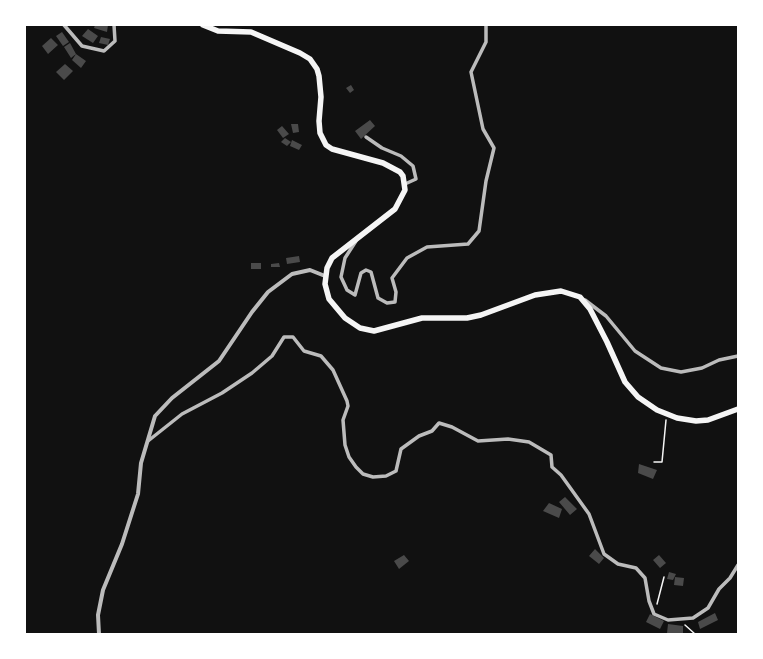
<!DOCTYPE html>
<html>
<head>
<meta charset="utf-8">
<style>
	body { margin:0 }
	#map { position:relative; width:763px; height:659px; overflow:hidden; background:#111; font-family:Merriweather,serif }
	canvas { display:block }
	.frame { position:absolute; inset:0; border:26px solid #fff; pointer-events:none }
</style>
</head>
<body>
<div id="map">
<canvas width="763" height="659"></canvas>
<div class="frame"></div>
</div>
<script>
const context = document.querySelector('canvas').getContext('2d');
context.lineJoin = 'round';
function fill(path, color) { context.fillStyle = color; context.fill(path, 'evenodd'); }
const poly = rows => new Path2D(rows.map(r => 'M' + r).join(''));
function strokePath(path, color, width, dash) { context.strokeStyle = color; context.lineWidth = width; context.lineCap = dash ? 'butt' : 'round'; context.setLineDash(dash || []); context.stroke(path); }
fill(poly([
	[95,25,108,25,107,32,94,28],
	[88,29,98,36,93,43,82,36],
	[62,32,69,42,63,46,56,36],
	[101,37,110,39,108,45,99,43],
	[51,38,58,45,48,54,42,46],
	[70,43,76,54,86,61,81,68,72,60,76,54,71,58,64,47],
	[65,64,73,71,64,80,56,72],
	[351,85,354,90,350,93,346,88],
	[370,120,375,126,361,139,355,131],
	[291,124,298,124,299,132,293,133],
	[282,126,289,134,283,138,277,130],
	[285,138,291,142,287,146,281,142],
	[292,140,302,145,299,150,290,146],
	[299,256,300,262,287,264,286,258],
	[251,263,261,263,261,269,251,269],
	[279,263,280,267,271,267,271,264],
	[639,464,657,470,653,479,638,473],
	[565,497,577,509,570,515,559,502],
	[549,503,562,509,559,518,543,511],
	[595,549,604,558,599,564,589,556],
	[404,555,409,561,399,569,394,561],
	[659,555,666,563,660,568,653,560],
	[669,572,676,574,673,580,667,579],
	[675,577,684,578,683,586,674,585],
	[715,613,718,620,700,629,698,622],
	[650,614,664,621,660,629,646,622],
	[668,624,683,626,683,634,667,633]
]), '#4a4a4a');
strokePath(poly([
	[654,462,662,462,666,420],
	[657,604,664,577],
	[685,625,695,634]
]), '#f5f5f5', 1.5);
strokePath(poly([
	[64,25,82,46,104,51,115,41,114,25],
	[366,137,382,148,401,156,413,166,416,179,405,184],
	[356,241,345,258,341,277,347,290,355,295,361,273,366,270,371,272,378,298,387,303,395,302,396,292,392,278,407,258,427,247,468,244,479,231,486,181,494,148,483,129,471,72,486,42,486,25],
	[585,300,606,316,635,351,661,368,681,372,702,368,719,360,738,356],
	[148,441,182,414,222,393,252,373,272,356,284,337,293,337,304,351,321,356,333,370,347,401,348,406,343,420,345,445,349,457,356,467,363,474,373,477,386,476,396,471,401,449,419,436,432,431,439,423,452,427,478,441,508,439,529,442,551,455,552,467,561,475,589,514,604,554,618,564,636,568,645,578,649,601,654,614,668,620,693,618,708,608,719,589,730,578,738,565]
]), '#bcbcbc', 3.5);
strokePath(poly([
	[99,634,98,615,103,590,122,544,138,494,141,463,155,416,172,398,219,361,252,312,268,292,292,274,310,270,325,276]
]), '#bcbcbc', 4);
strokePath(poly([
	[203,25,218,31,251,32,300,53,310,59,317,69,319,76,321,97,319,121,320,133,326,145,332,149,383,163,400,172,403,176,405,190,395,209,332,258,327,268,325,284,329,299,345,318,360,328,374,331,422,318,467,318,481,315,535,295,561,291,580,297,590,309,607,342,625,382,638,397,657,410,677,418,696,421,708,420,738,409]
]), '#f5f5f5', 5.5);
</script>
</body>
</html>
